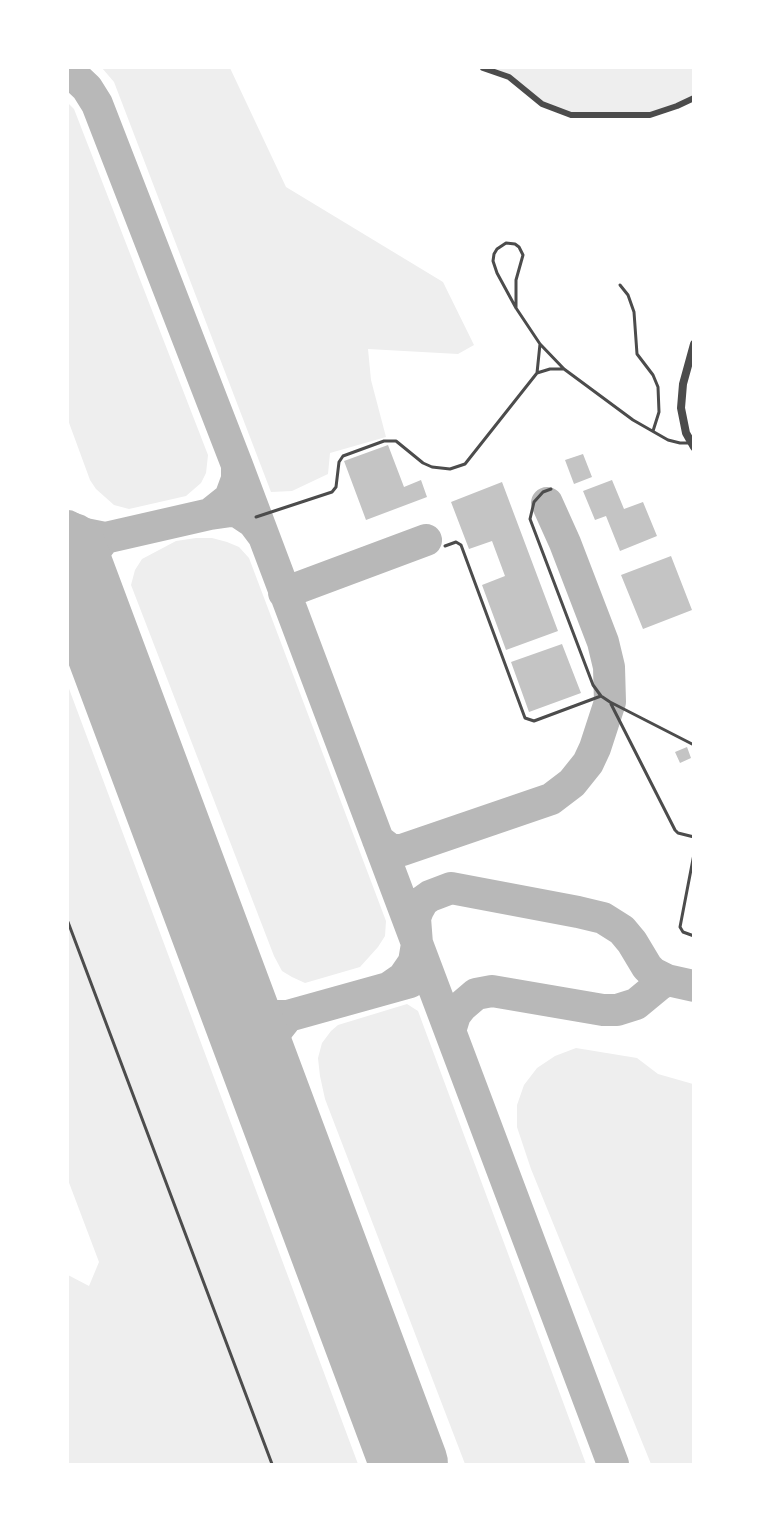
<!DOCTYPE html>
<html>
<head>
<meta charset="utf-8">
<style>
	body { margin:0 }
	#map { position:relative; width:761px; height:1532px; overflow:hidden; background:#fff; font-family:"IBM Plex Sans",sans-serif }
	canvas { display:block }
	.frame { position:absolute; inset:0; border:69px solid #fff; pointer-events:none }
</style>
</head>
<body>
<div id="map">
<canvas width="761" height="1532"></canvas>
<div class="frame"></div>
</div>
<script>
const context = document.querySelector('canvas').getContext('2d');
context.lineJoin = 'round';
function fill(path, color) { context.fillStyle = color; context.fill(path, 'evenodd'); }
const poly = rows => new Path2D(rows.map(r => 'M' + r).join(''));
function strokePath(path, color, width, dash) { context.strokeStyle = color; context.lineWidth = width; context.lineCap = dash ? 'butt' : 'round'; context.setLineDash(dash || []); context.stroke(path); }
fill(poly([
	[102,68,230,68,286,187,443,282,474,345,458,354,368,349,371,380,386,437,330,453,328,474,292,491,271,492,114,82],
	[484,68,693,68,693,100,665,113,571,114,542,104,526,89],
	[68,103,74,109,208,455,206,473,201,483,186,496,129,509,114,505,96,489,90,480,68,420],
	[196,538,212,538,227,542,239,547,249,558,386,921,385,936,378,947,360,967,305,983,292,977,282,971,274,956,131,585,135,570,142,559,176,541],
	[68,686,358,1464,68,1464,68,1275,89,1286,99,1262,68,1180],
	[407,1004,418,1011,586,1464,465,1464,325,1099,320,1076,318,1058,322,1043,331,1031,338,1025],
	[576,1048,637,1058,658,1074,693,1084,693,1464,651,1464,531,1169,517,1127,517,1105,524,1085,537,1068,555,1056]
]), '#eee');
strokePath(poly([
	[68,70,87,88,97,104,237,465,613,1464],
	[237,465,237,479,230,498,210,514,231,511,238,512,253,522,262,534],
	[68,526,80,533,105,538,95,550,83,569,81,589],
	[105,538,210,514],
	[284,593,426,540],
	[378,840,391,850,402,850,551,799,572,783,588,763,595,748,610,702,609,667,603,642,565,543,547,503],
	[230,986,240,997,255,1008,272,1016,288,1016,273,1035,268,1052,266,1064,273,1101],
	[390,987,403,978,414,962,417,944,415,918,418,910,423,901,430,896,451,888,578,912,603,918,622,930,632,942,647,967,653,973,667,980],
	[288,1016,410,982],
	[450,1031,455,1015,462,1006,476,994,492,991,603,1010,617,1010,636,1004,659,985,667,980,694,986]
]), '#b8b8b8', 32);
strokePath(poly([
	[68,551,409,1464]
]), '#b8b8b8', 78);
fill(poly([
	[388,445,404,487,421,480,427,497,366,520,344,461],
	[583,454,592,477,574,484,565,460],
	[612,480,624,509,643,502,657,536,620,551,606,516,595,520,583,491],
	[502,482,558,631,506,650,482,585,505,576,492,541,469,549,451,502],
	[671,556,692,610,643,629,621,575],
	[562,644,581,693,529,712,511,662],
	[687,747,691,758,680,763,675,752]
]), '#c4c4c4');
strokePath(poly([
	[620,285,628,295,634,312,637,354,653,375,658,387,659,412,653,431],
	[516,308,516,280,523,255,519,247,515,244,506,243,497,249,494,254,493,261,497,273,516,308,540,344,564,369,633,420,668,440,680,443,689,443],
	[537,373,550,369,564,369],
	[551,489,543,492,534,502,530,519,593,685,601,696,610,702,694,745],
	[256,517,332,492,336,487,339,462,343,456,384,441,396,441,423,463,432,467,450,469,465,464,537,373,540,344],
	[445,546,456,542,461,545,525,718,534,721,601,696],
	[611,704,675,830,678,833,694,837],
	[694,854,680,927,683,932,694,936],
	[68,922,272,1464]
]), '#4c4c4c', 3);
strokePath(poly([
	[483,68,509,77,542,104,571,115,650,115,677,106,694,98]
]), '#4c4c4c', 6);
strokePath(poly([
	[694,344,683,384,681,408,686,433,694,447]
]), '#4c4c4c', 8);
</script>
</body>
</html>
